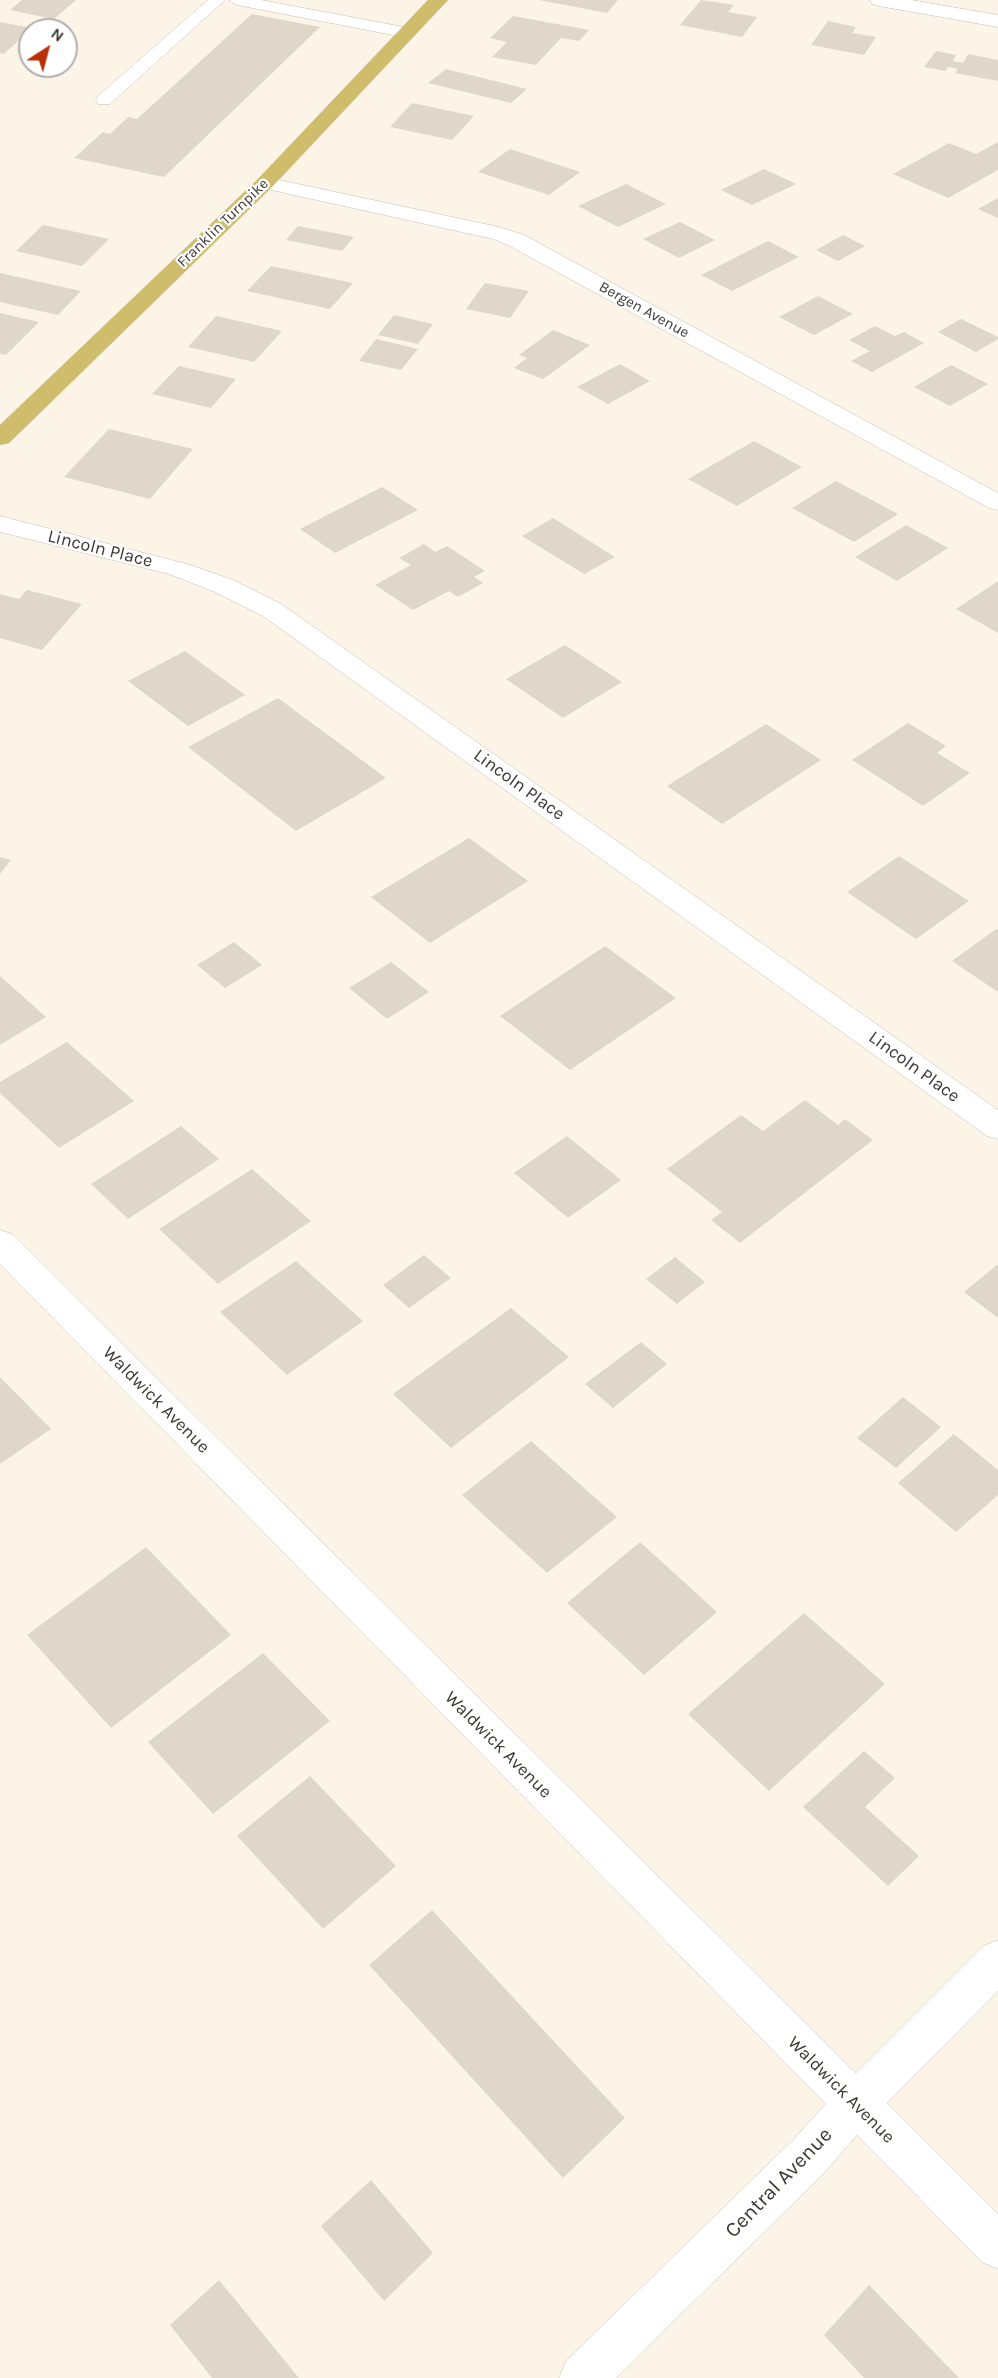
<!DOCTYPE html>
<html>
<head>
<meta charset="utf-8">
<style>
	body { margin:0 }
	#map { position:relative; width:998px; height:2378px; overflow:hidden; background:#fcf5e7; font-family:Karla,sans-serif }
	canvas { display:block }
	.north { position:absolute; left:18px; top:18px; width:60px; height:60px; box-sizing:border-box; background:#fff; border:2px solid #b1afad; border-radius:50%; rotate:36deg; font-size:16px; font-weight:700; line-height:24px; text-align:center; color:#3b3833 }
	.north::after { content:''; display:block; margin:auto; width:21px; height:27px; background:#ba3106; clip-path:polygon(50% 0,100% 100%,50% 72%,0 100%) }
</style>
</head>
<body>
<div id="map">
<canvas width="998" height="2378"></canvas>
<div class="north">N</div>
</div>
<script>
const context = document.querySelector('canvas').getContext('2d');
context.lineJoin = 'round';
function fill(path, color) { context.fillStyle = color; context.fill(path, 'evenodd'); }
const poly = rows => new Path2D(rows.map(r => 'M' + r).join(''));
function strokePath(path, color, width, dash) { context.strokeStyle = color; context.lineWidth = width; context.lineCap = dash ? 'butt' : 'round'; context.setLineDash(dash || []); context.stroke(path); }
function label(font, color, halo, rows, align = 'center') {
  context.font = font + ' Karla,sans-serif'; context.lineWidth = 4.5; context.setLineDash([]); context.textBaseline = 'middle'; context.strokeStyle = halo; context.fillStyle = color; for (const [text, x, y, turn = 0] of rows) {
    context.save(); context.translate(x, y); context.rotate((+turn || 0) * Math.PI / 180); context.textAlign = isNaN(turn) ? turn : align; if (halo) context.strokeText(text, 0, 0); context.fillText(text, 0, 0); context.restore();
  }
}
fill(poly([
	[22,0,76,0,54,19,10,10],
	[539,0,618,0,607,13],
	[701,0,734,5,728,12,757,17,742,37,680,25],
	[252,14,320,27,164,177,74,158,103,132,110,134,128,117,137,119],
	[513,16,589,30,579,41,561,38,536,65,492,57,507,42,490,38],
	[828,21,856,27,852,33,876,37,864,55,811,45],
	[0,22,36,29,36,30,30,30,4,54,0,53],
	[936,51,956,55,953,61,963,63,968,54,998,60,998,81,955,73,958,69,948,67,946,71,924,67],
	[446,69,527,89,511,103,428,83],
	[412,103,474,116,452,140,390,127],
	[998,142,998,170,948,198,893,174,949,143,976,154],
	[510,149,580,172,549,195,478,172],
	[764,169,796,184,752,205,721,190],
	[626,184,666,204,618,227,578,206],
	[998,198,998,218,978,209],
	[680,222,715,240,679,258,643,239],
	[43,225,109,239,82,266,16,251],
	[298,226,354,237,342,251,286,240],
	[843,235,865,246,838,261,816,250],
	[768,241,799,257,732,291,701,275],
	[271,266,353,283,330,309,247,291],
	[0,273,81,291,58,315,0,302],
	[485,283,529,291,510,318,466,309],
	[818,296,853,314,814,335,779,317],
	[0,313,39,322,6,355,0,354],
	[394,315,433,324,418,344,378,335],
	[216,316,282,331,254,362,188,347],
	[961,319,998,337,998,339,976,352,938,332],
	[875,326,895,336,904,332,924,343,872,372,851,361,870,351,849,340],
	[553,330,590,345,543,379,514,368,527,358,519,355],
	[376,339,418,349,401,370,359,361],
	[620,364,650,381,608,404,577,387],
	[951,365,988,384,950,406,914,387],
	[179,366,236,379,211,408,152,394],
	[109,429,193,449,150,499,64,477],
	[754,441,802,467,737,506,688,479],
	[836,481,898,514,854,542,792,508],
	[382,487,418,510,335,553,300,529],
	[553,518,615,557,584,574,522,536],
	[906,525,948,548,897,581,855,557],
	[424,544,435,552,447,546,485,571,474,577,483,583,458,597,449,591,413,610,375,585,411,565,399,558],
	[998,581,998,633,956,609],
	[27,590,82,604,42,650,0,638,0,594,19,599],
	[565,645,622,682,563,718,506,679],
	[185,651,245,695,188,726,128,681],
	[278,698,386,778,296,831,188,747],
	[908,723,946,746,937,753,970,773,923,806,852,760],
	[766,724,821,760,722,824,667,786],
	[469,838,528,881,430,943,371,897],
	[899,856,969,901,916,939,847,892],
	[0,857,11,860,0,874],
	[996,929,998,930,998,992,952,961],
	[234,942,262,965,225,988,197,965],
	[605,946,676,998,570,1070,500,1016],
	[391,962,429,992,387,1019,349,988],
	[0,976,46,1017,0,1045],
	[67,1042,134,1101,59,1148,0,1093,0,1082],
	[805,1100,838,1125,845,1119,873,1140,740,1243,711,1220,722,1212,667,1169,741,1115,763,1131],
	[181,1126,219,1159,128,1219,91,1184],
	[567,1136,621,1180,568,1218,514,1173],
	[252,1169,311,1221,218,1284,159,1229],
	[424,1255,451,1278,409,1308,383,1285],
	[675,1257,705,1282,677,1304,646,1279],
	[296,1261,363,1321,287,1375,220,1312],
	[998,1264,998,1318,964,1292],
	[511,1308,569,1357,451,1448,393,1394],
	[641,1342,667,1364,613,1408,585,1384],
	[0,1377,51,1429,0,1464],
	[903,1397,941,1427,896,1468,857,1438],
	[954,1434,998,1470,998,1495,956,1532,898,1483],
	[531,1441,617,1517,547,1573,462,1495],
	[640,1542,717,1612,644,1675,567,1603],
	[146,1547,231,1635,111,1728,27,1635],
	[804,1613,885,1684,769,1791,688,1714],
	[263,1653,330,1721,213,1814,148,1742],
	[864,1751,895,1778,865,1807,919,1856,888,1886,803,1807],
	[310,1776,396,1866,323,1929,237,1836],
	[432,1910,625,2118,563,2178,369,1965],
	[371,2180,433,2253,384,2301,321,2226],
	[219,2280,299,2378,212,2378,170,2325],
	[869,2285,959,2378,864,2378,824,2335]
]), '#ded7ca');
const lane = poly([
	[208,0,225,0,110,104,98,104,96,100,98,96,208,0],
	[229,0,261,0,409,28,417,33,409,38,237,5,229,0]
]);
const street = poly([
	[870,0,911,0,998,15,998,27,879,6,872,4,870,0],
	[265,177,499,227,524,235,998,493,998,510,989,508,508,245,493,239,258,187,254,183,258,179,265,177],
	[0,516,187,564,233,580,281,604,998,1110,998,1139,987,1136,263,616,215,592,169,574,0,532,0,516],
	[0,1230,12,1234,856,2073,983,1946,998,1940,998,1991,887,2103,998,2214,998,2269,982,2262,857,2135,825,2172,616,2378,559,2378,566,2361,793,2140,826,2104,0,1264,0,1230]
]);
const primary = poly([
	[428,0,448,0,272,187,9,443,0,445,0,425,258,179,428,0]
]);
strokePath(lane, '#c5beb1', 1);
strokePath(street, '#c5beb1', 1);
strokePath(primary, '#d8d7d6', 1);
fill(lane, '#fff');
fill(street, '#fff');
fill(primary, '#cfbd6b');
label('15px', '#3b3833', '#fff', [
	["Franklin Turnpike",223,223,-44],
	["Bergen Avenue",644,310,29]
]);
label('18px', '#3b3833', '#fff', [
	["Lincoln Place",100,549,14],
	["Lincoln Place",519,785,36],
	["Lincoln Place",914,1067,36],
	["Waldwick Avenue",156,1400,45],
	["Waldwick Avenue",498,1745,45],
	["Waldwick Avenue",841,2090,45]
]);
label('21px', '#3b3833', '#fff', [
	["Central Avenue",779,2183,-46]
]);
</script>
</body>
</html>
